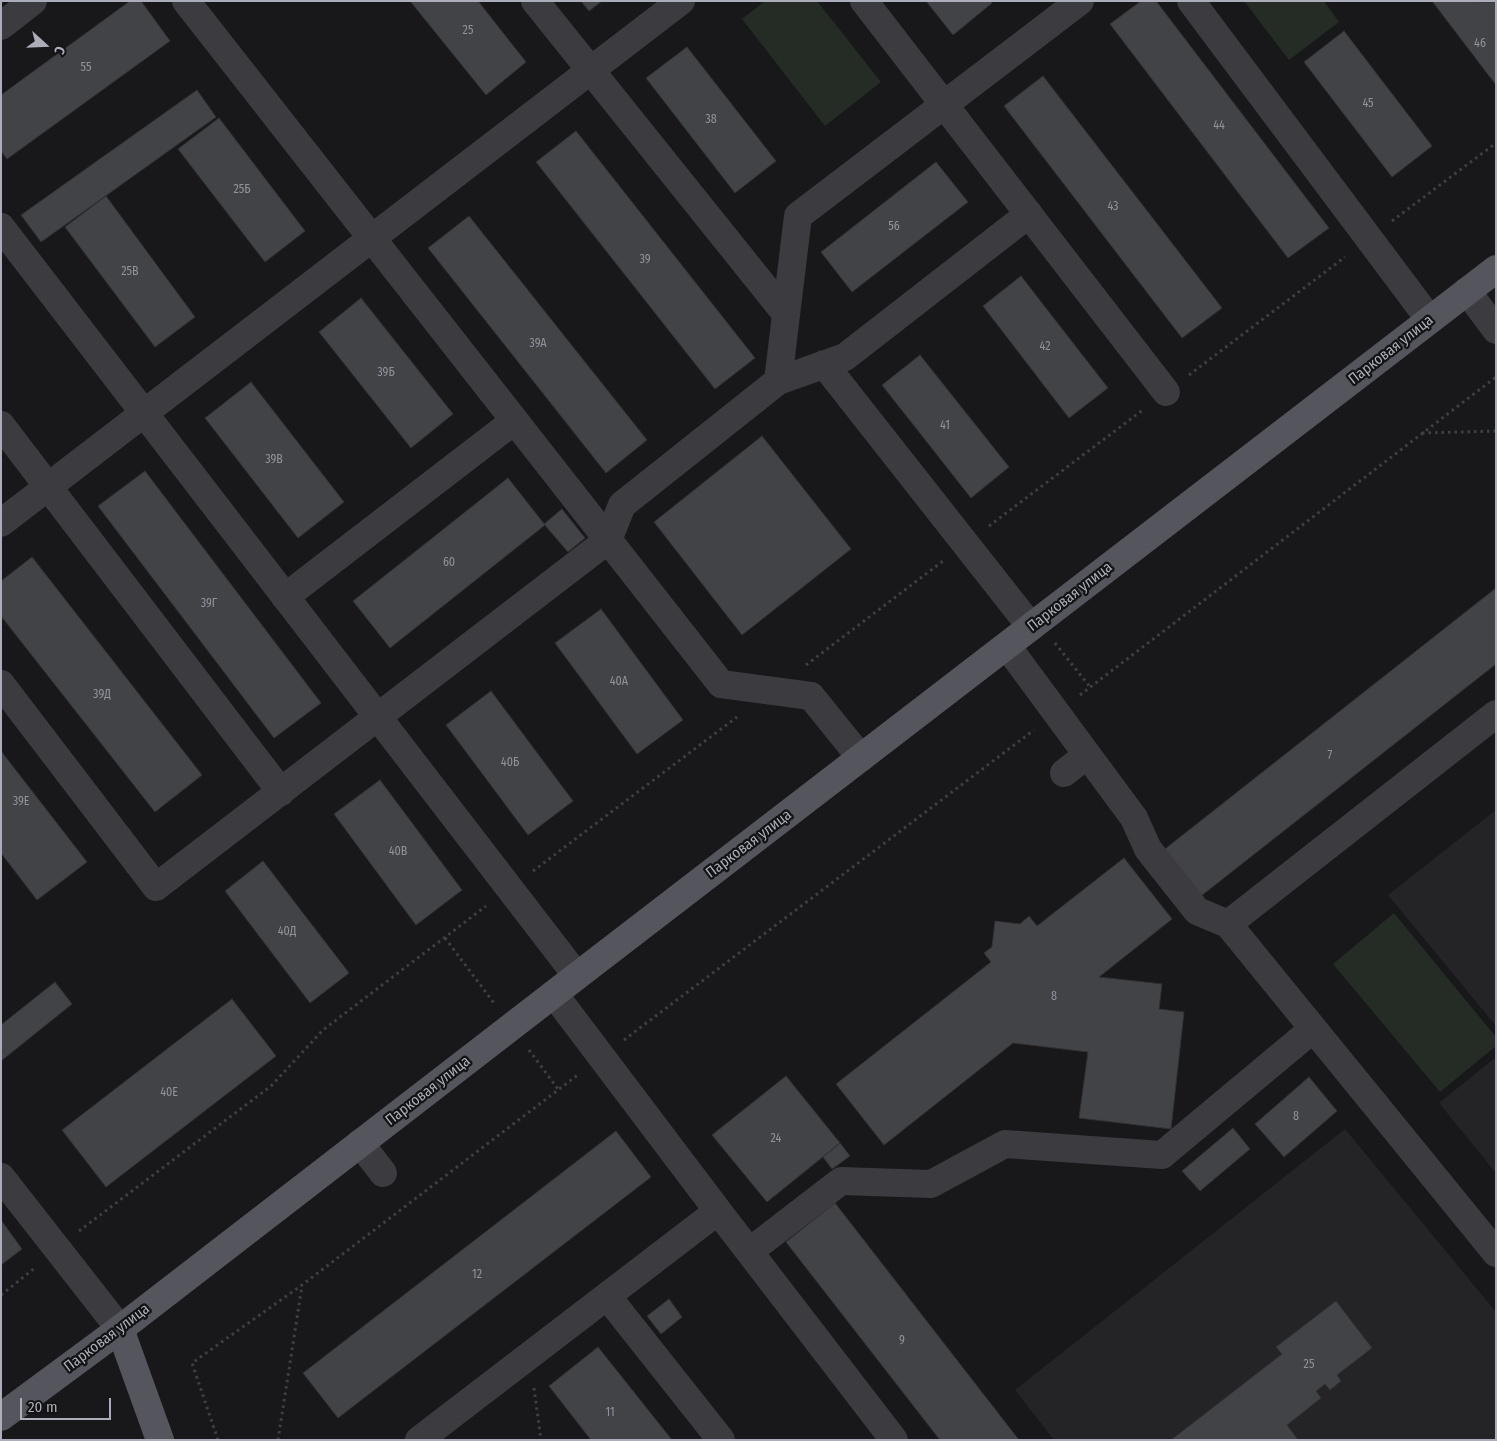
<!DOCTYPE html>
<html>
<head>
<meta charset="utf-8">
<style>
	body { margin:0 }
	#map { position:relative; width:1497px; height:1441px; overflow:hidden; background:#18181a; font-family:"Fira Sans Condensed",sans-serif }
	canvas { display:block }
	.frame { position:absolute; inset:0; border:2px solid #abaeb9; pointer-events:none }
	.north { position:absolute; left:20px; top:20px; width:50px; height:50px; -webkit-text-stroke:4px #131315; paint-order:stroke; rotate:110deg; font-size:14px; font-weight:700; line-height:20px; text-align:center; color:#abaeb9 }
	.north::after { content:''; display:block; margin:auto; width:18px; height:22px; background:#abaeb9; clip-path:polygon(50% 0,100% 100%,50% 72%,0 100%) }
	.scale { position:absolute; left:20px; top:1398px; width:91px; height:22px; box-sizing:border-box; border:2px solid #abaeb9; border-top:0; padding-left:6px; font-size:15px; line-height:18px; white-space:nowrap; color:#abaeb9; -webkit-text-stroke:4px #131315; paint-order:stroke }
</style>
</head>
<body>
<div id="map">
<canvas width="1497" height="1441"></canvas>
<div class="frame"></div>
<div class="north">С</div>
<div class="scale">20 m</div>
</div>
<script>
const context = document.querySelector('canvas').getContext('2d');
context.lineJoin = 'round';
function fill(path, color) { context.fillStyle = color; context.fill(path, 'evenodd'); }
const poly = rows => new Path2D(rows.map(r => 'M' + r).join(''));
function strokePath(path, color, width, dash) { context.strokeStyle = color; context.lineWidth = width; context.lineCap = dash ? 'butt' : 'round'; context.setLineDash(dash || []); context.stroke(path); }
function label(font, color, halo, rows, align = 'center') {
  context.font = font + ' "Fira Sans Condensed",sans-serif'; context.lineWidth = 4.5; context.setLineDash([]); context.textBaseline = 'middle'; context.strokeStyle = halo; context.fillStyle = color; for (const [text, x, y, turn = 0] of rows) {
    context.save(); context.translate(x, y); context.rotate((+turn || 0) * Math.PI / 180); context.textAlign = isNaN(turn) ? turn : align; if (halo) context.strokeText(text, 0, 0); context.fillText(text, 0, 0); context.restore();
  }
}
fill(poly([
	[1496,810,1496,1026,1388,895],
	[1496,1057,1496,1173,1439,1103],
	[1345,1129,1496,1312,1496,1440,1054,1440,1015,1390]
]), '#242427');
fill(poly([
	[765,1,817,1,881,82,825,126,742,19],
	[1244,1,1324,1,1339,22,1289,60],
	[1394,913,1496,1037,1496,1046,1440,1092,1333,964]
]), '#242c25');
const building = poly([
	[130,1,141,1,170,41,7,159,1,151,1,95,130,1],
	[410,1,478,1,526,62,486,95,410,1],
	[581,1,602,1,589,11,581,1],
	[926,1,990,1,992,3,953,35,926,1],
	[1141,1,1156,1,1329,228,1288,258,1110,24,1141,1],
	[1432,1,1496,2,1496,85,1432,1],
	[1344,31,1432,146,1392,177,1304,62,1344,31],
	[687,47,776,161,735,193,646,78,687,47],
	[1043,76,1222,308,1182,338,1004,106,1043,76],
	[197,90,216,117,41,242,21,215,197,90],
	[219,118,305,231,265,262,178,149,219,118],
	[576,131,755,358,715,389,536,162,576,131],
	[936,162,968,202,852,292,821,252,936,162],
	[106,196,195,317,155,347,65,227,106,196],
	[469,216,647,440,606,473,428,248,469,216],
	[1021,276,1108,388,1069,418,983,306,1021,276],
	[361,298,453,414,411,448,319,332,361,298],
	[920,355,1009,467,971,498,882,385,920,355],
	[251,382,344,502,298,538,205,418,251,382],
	[762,436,851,549,742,635,654,522,762,436],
	[145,471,321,703,274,738,98,506,145,471],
	[508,478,545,525,390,648,353,601,508,478],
	[562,509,585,538,568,552,544,524,562,509],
	[32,557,202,775,155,812,1,616,1,581,32,557],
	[1496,588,1496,664,1201,896,1165,849,1496,588],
	[601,609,683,720,637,754,555,643,601,609],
	[491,691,573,801,528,835,446,725,491,691],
	[1,751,87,862,37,900,1,853,1,751],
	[380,780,462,890,416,925,334,814,380,780],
	[1124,858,1172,919,1099,977,1162,984,1159,1009,1184,1012,1171,1129,1079,1118,1088,1052,1013,1043,884,1145,836,1084,991,962,984,953,992,947,995,921,1020,924,1029,916,1037,926,1124,858],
	[263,861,349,973,310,1003,225,891,263,861],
	[55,982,72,1004,1,1061,1,1025,55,982],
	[232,999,276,1056,106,1187,62,1130,232,999],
	[786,1076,840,1143,767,1202,712,1135,786,1076],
	[1309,1077,1337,1111,1284,1157,1255,1124,1309,1077],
	[1233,1128,1250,1149,1200,1191,1182,1171,1233,1128],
	[616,1131,651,1177,338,1418,303,1373,616,1131],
	[840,1143,850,1156,832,1169,823,1157,840,1143],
	[835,1203,1019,1440,940,1440,786,1242,835,1203],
	[1,1220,22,1249,1,1265,1,1220],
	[669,1299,682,1317,661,1334,647,1316,669,1299],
	[1336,1301,1372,1348,1337,1375,1341,1381,1330,1390,1325,1384,1316,1391,1321,1398,1287,1425,1298,1440,1171,1440,1282,1354,1276,1347,1336,1301],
	[598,1347,672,1440,591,1440,549,1386,598,1347]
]);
fill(building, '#424347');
strokePath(building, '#323235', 1);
strokePath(poly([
	[1392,221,1496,143],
	[1189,375,1345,257],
	[1422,433,1496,431],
	[989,526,1144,409],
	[1055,643,1090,687],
	[806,665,943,561],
	[1080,695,1496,377],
	[533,871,737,717],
	[445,938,494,1003],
	[624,1040,1034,730],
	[529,1050,558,1089],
	[79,1231,271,1086,323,1030,486,906],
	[1,1295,36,1267],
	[534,1388,541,1440],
	[218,1440,192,1363,302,1285,579,1074],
	[278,1440,302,1286]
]), '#3f4045', 3, [2.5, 4]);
strokePath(poly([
	[186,1,721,684,811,696,861,758],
	[535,1,786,314],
	[864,1,1166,392],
	[1191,1,1430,320],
	[1,26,33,1],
	[1,227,577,976],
	[1467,291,1496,330],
	[824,364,1031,627],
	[778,381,845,357,1029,214],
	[1,425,281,792],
	[1,523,681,1],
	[285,597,514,421],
	[1007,646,1134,818,1148,849,1197,911,1228,924,1496,1253],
	[1,684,156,887,608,540,622,505,778,381,798,216,1080,1],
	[1064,773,1087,755],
	[1228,924,1496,714],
	[360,1143,383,1173],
	[1,1177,120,1329],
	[718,1211,894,1440],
	[750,1251,841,1181,931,1184,1005,1144,1162,1155,1313,1029],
	[607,1296,721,1440],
	[419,1440,718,1211,554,994]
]), '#3b3b40', 28);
strokePath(poly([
	[120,1329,160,1440],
	[1,1417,120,1329,577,976,1496,269]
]), '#55565d', 28);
label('12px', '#91939c', null, [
	["25",468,31],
	["46",1480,44],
	["55",86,68],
	["45",1368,104],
	["38",711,120],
	["44",1219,126],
	["25Б",242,190],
	["43",1113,207],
	["56",894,227],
	["39",645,260],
	["25В",130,272],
	["39А",538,344],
	["42",1045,347],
	["39Б",386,373],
	["41",945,426],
	["39В",274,460],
	["60",449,563],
	["39Г",209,604],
	["40А",619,682],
	["39Д",102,695],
	["7",1330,756],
	["40Б",510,763],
	["39Е",21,802],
	["40В",398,852],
	["40Д",287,932],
	["8",1054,997],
	["40Е",169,1093],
	["8",1296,1117],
	["24",776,1139],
	["12",477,1275],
	["9",902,1341],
	["25",1309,1365],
	["11",610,1413]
]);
label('15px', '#abaeb9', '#131315', [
	["Парковая улица",1391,350,-38],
	["Парковая улица",1070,597,-38],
	["Парковая улица",749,844,-37],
	["Парковая улица",428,1091,-38],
	["Парковая улица",107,1338,-37]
]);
</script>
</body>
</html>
